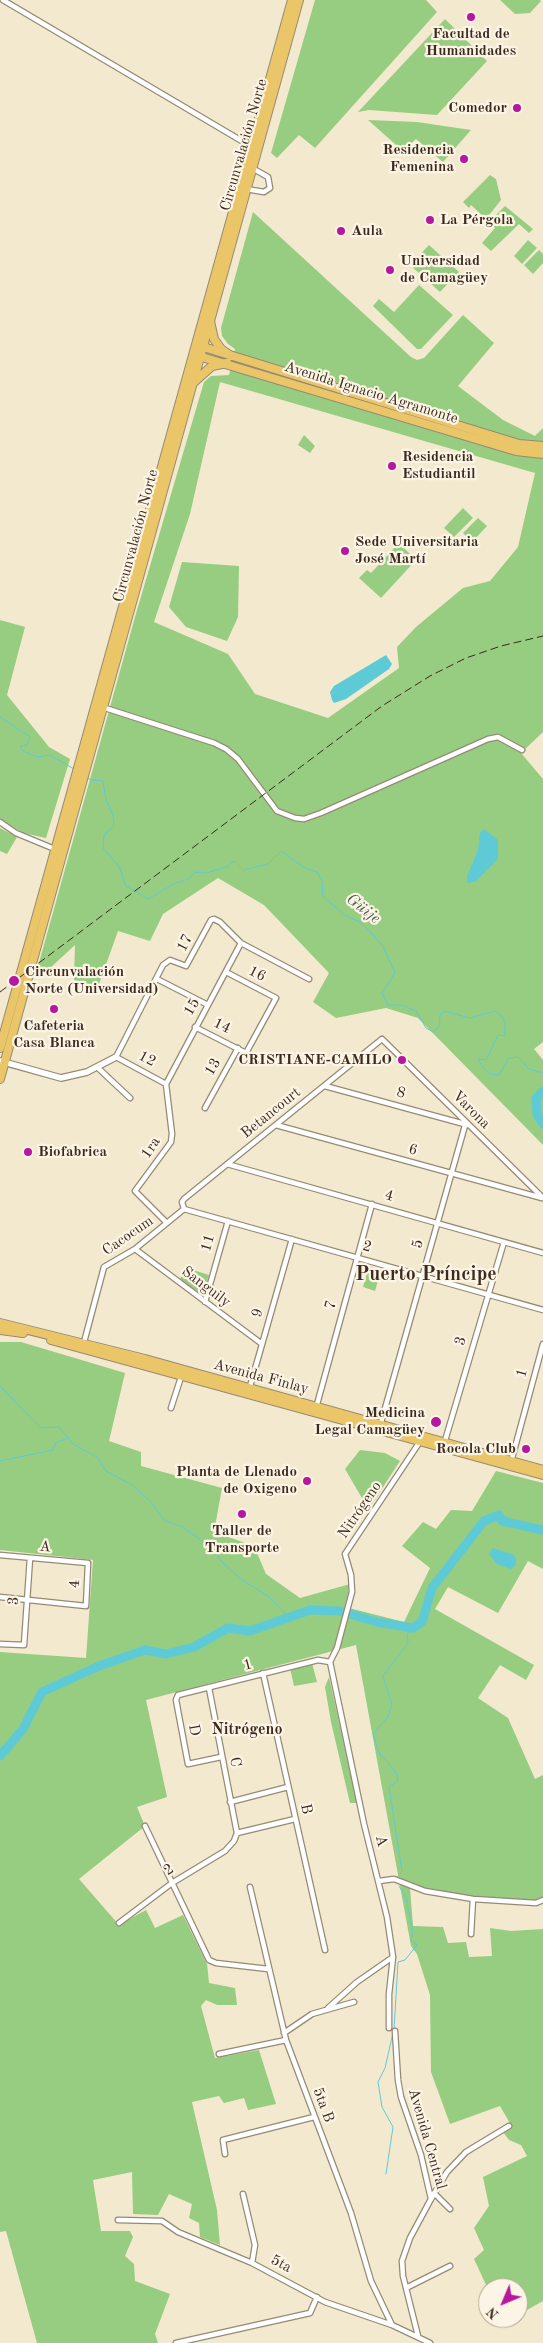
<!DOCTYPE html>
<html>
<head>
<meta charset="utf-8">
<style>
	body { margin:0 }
	#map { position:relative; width:543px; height:2343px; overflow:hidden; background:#f2e9ce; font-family:"Old Standard TT",serif }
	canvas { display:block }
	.north { position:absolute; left:478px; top:2278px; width:50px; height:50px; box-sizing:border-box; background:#fcf5e5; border:1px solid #afa495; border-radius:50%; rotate:225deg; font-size:14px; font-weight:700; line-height:20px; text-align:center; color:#3b2a1e }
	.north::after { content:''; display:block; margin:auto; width:18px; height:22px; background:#b5179e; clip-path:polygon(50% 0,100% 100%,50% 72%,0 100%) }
</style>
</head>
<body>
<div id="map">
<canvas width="543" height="2343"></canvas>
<div class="north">N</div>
</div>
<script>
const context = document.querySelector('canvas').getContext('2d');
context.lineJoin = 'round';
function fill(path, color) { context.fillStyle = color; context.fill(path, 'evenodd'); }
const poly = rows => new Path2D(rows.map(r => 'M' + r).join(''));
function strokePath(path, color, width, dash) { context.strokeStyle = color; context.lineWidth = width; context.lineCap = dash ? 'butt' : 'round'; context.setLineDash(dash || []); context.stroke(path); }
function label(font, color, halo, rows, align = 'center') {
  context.font = font + ' "Old Standard TT",serif'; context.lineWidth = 4.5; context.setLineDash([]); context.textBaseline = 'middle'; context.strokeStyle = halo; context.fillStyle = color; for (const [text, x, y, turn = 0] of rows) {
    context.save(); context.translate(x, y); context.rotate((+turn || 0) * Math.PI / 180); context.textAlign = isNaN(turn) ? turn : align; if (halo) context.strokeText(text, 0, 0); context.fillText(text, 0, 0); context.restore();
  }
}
fill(poly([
	[315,0,426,0,437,12,315,148,299,135,277,158,271,153],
	[500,0,540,0,541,1,530,13,515,14],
	[445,19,487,61,437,115,369,110,358,112],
	[368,120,417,122,471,130,443,162,416,139,403,151],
	[490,175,496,179,501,200,486,219,471,205,469,208,463,202],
	[505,206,533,229,529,233,519,224,491,251,482,243,495,228,489,222],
	[253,212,411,357,417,360,424,358,463,315,494,343,458,386,503,420,535,436,543,428,543,732,521,753,543,779,543,1042,534,1049,543,1060,543,1145,418,1018,386,1008,336,1018,313,1002,329,973,264,905,218,878,163,914,150,941,118,931,98,987,74,980,75,945,49,969,37,970,135,617,204,382,211,376,229,375,235,349,228,344,222,336,221,328],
	[220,382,535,473,518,547,490,581,463,588,416,627,397,647,399,668,328,718,255,694,228,654,154,622,190,514],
	[528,240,537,248,522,264,514,256],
	[429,245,459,272,440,292,410,265],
	[539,250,543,254,543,263,533,274,524,265],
	[419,285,453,315,421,349,417,349,373,306,379,299,394,312],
	[304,435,315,446,310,453,298,445],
	[463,508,473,518,454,537,444,528],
	[478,518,487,526,472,542,463,533],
	[399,543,416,560,381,598,359,578,367,570,371,573],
	[182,562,239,566,238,617,227,641,186,627,169,607],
	[0,620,25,627,7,695,49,747,70,759,46,838,23,833,0,818],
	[0,828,17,837,7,854,0,851],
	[369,1267,381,1270,375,1291,363,1287],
	[190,1269,209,1275,202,1297,180,1279,186,1270],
	[0,1342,21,1342,125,1373,109,1441,141,1452,141,1466,222,1488,214,1532,254,1546,266,1574,300,1598,350,1584,345,1607,404,1622,430,1568,402,1546,423,1522,436,1529,451,1510,472,1511,496,1471,543,1483,543,1569,528,1561,498,1613,448,1587,435,1609,534,1665,526,1680,500,1665,478,1698,508,1718,535,1779,543,1775,543,1899,538,1901,473,1899,410,1888,413,1926,443,1927,448,1943,466,1942,469,1957,492,1956,490,1928,511,1931,543,1929,543,2301,518,2315,518,2288,488,2289,474,2259,484,2250,474,2228,489,2206,483,2177,527,2156,521,2145,509,2140,503,2132,511,2125,500,2106,450,2124,431,2072,430,1995,417,1954,411,1946,356,1645,146,1700,167,1797,137,1807,145,1826,79,1879,119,1925,146,1910,155,1928,183,1915,207,1964,209,1983,235,1988,237,2005,217,2005,206,2000,201,2006,215,2058,259,2050,276,2104,248,2110,244,2098,224,2103,219,2096,192,2102,217,2210,220,2245,200,2237,199,2223,189,2218,192,2204,169,2194,158,2215,133,2214,132,2172,93,2180,101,2231,130,2231,133,2237,125,2256,134,2264,135,2281,170,2294,155,2334,158,2343,37,2343,6,2231,0,2232,0,1652,86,1658,93,1560,0,1550],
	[360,1450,385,1453,400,1461,370,1507,366,1505,345,1469],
	[312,1663,317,1682,294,1686,290,1668],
	[329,1677,357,1803,350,1803,331,1722,325,1687]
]), '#96cd80');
fill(poly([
	[386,655,392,664,389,669,346,699,334,703,332,700,330,692,334,686],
	[484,829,498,840,498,859,476,881,469,883,467,882,467,876,478,850,480,833],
	[493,1548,514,1555,516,1560,515,1566,511,1569,497,1564,489,1554]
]), '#5ecad6');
strokePath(poly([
	[0,717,30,737,27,745,20,746,23,751,37,757,50,755,74,769],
	[86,777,91,780,103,781,106,800,113,815,114,826,104,835,103,848,120,868,125,885,148,899,174,884,190,878,195,872,206,873,227,867,234,861,243,870,268,864,281,851,305,868,317,872,322,881,323,896,343,914,362,923,383,946,395,973,382,993,388,1005,401,1005,416,1011,426,1028,433,1032,439,1027,440,1015,444,1011,470,1018,495,1011,502,1016,505,1023,505,1036,498,1035,486,1060,478,1059,483,1068,490,1074,499,1075,509,1058,518,1057,529,1069,543,1073],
	[0,1386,41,1428,59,1427,73,1444,97,1457,106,1471,132,1485,150,1501,165,1521,183,1527,213,1549,223,1563,242,1580,268,1596,289,1618],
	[0,1461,53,1450,56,1443,68,1438],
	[397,1877,402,1872,389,1787,398,1781,396,1772,379,1753,373,1734,388,1717,392,1705,383,1676,408,1643,407,1634,413,1628],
	[394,2030,398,1962,405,1960,417,1945,411,1940,413,1931,406,1898,399,1886],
	[386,2174,393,2127,382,2107,378,2082,385,2068,393,2033]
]), '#5ecad6', 1);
strokePath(poly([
	[543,1091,536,1099,537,1114,543,1124],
	[0,1756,23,1729,42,1692,99,1666,145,1650,166,1654,194,1647,228,1628,250,1631,310,1610,340,1611,377,1622,413,1628,422,1622,432,1588,484,1521,499,1515,502,1521,543,1530]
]), '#5ecad6', 9);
const minor = poly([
	[3,0,252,147],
	[246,189,264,192,270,188,268,177,252,168],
	[102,707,214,743,226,749,238,759,277,811,295,818,304,819,321,813,488,739,498,737,522,750],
	[0,822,16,833,57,850],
	[157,979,208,1005],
	[195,1027,246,1053,276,998,226,972],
	[97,1067,130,1098],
	[166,1084,116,1057,163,965,170,960,186,966,211,920,214,919,220,922,241,943,309,979],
	[166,1084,172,1134,171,1142,135,1191,167,1223],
	[166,1084,241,943],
	[325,1086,468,1125],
	[205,1108,238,1048],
	[276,1125,542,1198],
	[227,1164,543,1253],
	[184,1209,182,1202,184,1199,382,1039,543,1198],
	[184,1209,543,1310],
	[135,1249,262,1344],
	[205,1302,228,1221],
	[83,1346,104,1267,135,1249,184,1209],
	[249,1390,292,1239],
	[171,1408,182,1374],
	[316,1408,372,1204],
	[380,1426,466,1122],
	[444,1444,504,1242],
	[511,1462,543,1344],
	[0,1555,88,1563,86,1606,0,1597],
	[0,1644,24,1645,30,1558],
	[330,1662,364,1824,387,1917,393,1957,389,1994,389,2028],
	[330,1662,337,1648,352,1592,351,1575,345,1554,421,1440],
	[263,1673,325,1950],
	[221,1757,188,1764,176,1700,178,1695,318,1660,330,1662],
	[230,1802,288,1787],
	[145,1826,209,1960,216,1963,268,1969],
	[237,1833,295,1819],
	[379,1881,394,1879,425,1891,473,1899,536,1903,543,1900],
	[250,1887,286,2040,351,2213,371,2281,392,2325],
	[119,1923,172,1883,225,1851,234,1841,237,1833,209,1688],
	[471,1934,473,1899],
	[328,2008,357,1982,393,1957],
	[395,2031,398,2080,401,2097,421,2155,431,2199,410,2238,402,2261,403,2276,418,2336],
	[284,2033,312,2014,354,2002],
	[219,2054,286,2040],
	[225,2154,223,2140,314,2117],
	[434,2193,450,2209],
	[243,2194,255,2245,252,2263],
	[431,2199,447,2172,466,2152,509,2126],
	[118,2220,162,2221,178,2232,252,2263,325,2302,392,2325,430,2343],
	[406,2288,450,2266],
	[176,2343,310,2313,317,2297]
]);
const tertiary = poly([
	[0,1061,61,1078,87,1072,116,1057]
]);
const primary = poly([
	[197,345,519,444,543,446],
	[195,355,516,451,543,454],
	[0,1323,145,1359,543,1470],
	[0,1330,23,1333],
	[51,1340,543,1475]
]);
const trunk = poly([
	[210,321,214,339,221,349,231,356],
	[193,383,212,366,227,363],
	[0,1048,292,0],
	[0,1079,299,0]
]);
strokePath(minor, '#968a76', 7);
strokePath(tertiary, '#968a76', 8);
strokePath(primary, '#968a76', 10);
strokePath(trunk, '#968a76', 10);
strokePath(minor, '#fff', 4.5);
strokePath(tertiary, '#fff', 5.5);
strokePath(primary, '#ebc669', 8);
strokePath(trunk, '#ebc669', 8);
strokePath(poly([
	[0,992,382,706,430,676,466,658,501,646,543,636]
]), '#3b2a1e', 1, [8, 4]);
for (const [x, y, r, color] of [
	[471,17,5,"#b5179e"],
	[517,108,5,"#b5179e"],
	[464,159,5,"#b5179e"],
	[430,220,5,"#b5179e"],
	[341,231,5,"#b5179e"],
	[390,270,5,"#b5179e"],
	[392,466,5,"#b5179e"],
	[345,551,5,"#b5179e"],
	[14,981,6,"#b5179e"],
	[54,1009,5,"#b5179e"],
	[402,1060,5,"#b5179e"],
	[28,1152,5,"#b5179e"],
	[436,1422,6,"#b5179e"],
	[526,1449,5,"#b5179e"],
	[307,1481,5,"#b5179e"],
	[242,1514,5,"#b5179e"]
]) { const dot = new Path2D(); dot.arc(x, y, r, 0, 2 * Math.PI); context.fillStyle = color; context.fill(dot); strokePath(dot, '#fcf5e5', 2); }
label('bold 15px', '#3b2a1e', '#fcf5e5', [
	["Facultad de",471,34,"center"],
	["Humanidades",471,51,"center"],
	["Comedor",507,108,"right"],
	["Residencia",454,150,"right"],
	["Femenina",454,167,"right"],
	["La Pérgola",440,220],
	["Aula",351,231],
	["Universidad",400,261],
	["de Camagüey",400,278],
	["Residencia",402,457],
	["Estudiantil",402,474],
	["Sede Universitaria",355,542],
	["José Martí",355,559],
	["Circunvalación",25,972],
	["Norte (Universidad)",25,989],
	["Cafeteria",54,1026,"center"],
	["Casa Blanca",54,1043,"center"],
	["CRISTIANE-CAMILO",392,1060,"right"],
	["Biofabrica",38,1152],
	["Medicina",425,1413,"right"],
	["Legal Camagüey",425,1430,"right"],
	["Rocola Club",516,1449,"right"],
	["Planta de Llenado",297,1472,"right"],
	["de Oxigeno",297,1489,"right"],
	["Taller de",242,1531,"center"],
	["Transporte",242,1548,"center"]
], 'left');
label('15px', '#3b2a1e', '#fcf5e5', [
	["Circunvalación Norte",244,145,-74],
	["Avenida Ignacio Agramonte",371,393,17],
	["Circunvalación Norte",136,536,-75],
	["17",185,943,-62],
	["16",257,974,27],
	["15",192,1007,-59],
	["14",222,1026,26],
	["12",147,1059,28],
	["13",213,1067,-60],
	["8",401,1093,15],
	["Varona",471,1110,45],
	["Betancourt",271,1113,-39],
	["1ra",151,1148,-56],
	["6",413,1150,15],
	["4",389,1196,16],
	["Cacocum",128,1236,-35],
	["11",208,1243,-74],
	["5",418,1244,-75],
	["2",367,1247,16],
	["Sanguily",206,1287,37],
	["7",331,1305,-75],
	["9",258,1313,-74],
	["3",461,1341,-74],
	["1",522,1373,-75],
	["Avenida Finlay",261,1377,15],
	["Nitrógeno",360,1510,-56],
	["A",45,1547,5],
	["4",75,1584,-87],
	["3",14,1601,-86],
	["1",248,1665,-15],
	["D",194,1730,80],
	["C",235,1762,78],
	["B",306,1809,78],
	["A",381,1841,75],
	["2",169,1870,-34],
	["5ta B",323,2105,70],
	["Avenida Central",427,2139,74],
	["5ta",281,2264,28]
]);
label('italic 16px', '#465a55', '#fcf5e5', [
	["Güije",363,909,38]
]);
label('bold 16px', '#3b2a1e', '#fcf5e5', [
	["Nitrógeno",247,1730]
]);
label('bold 20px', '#3b2a1e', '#fcf5e5', [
	["Puerto Príncipe",426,1275]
]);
</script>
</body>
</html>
